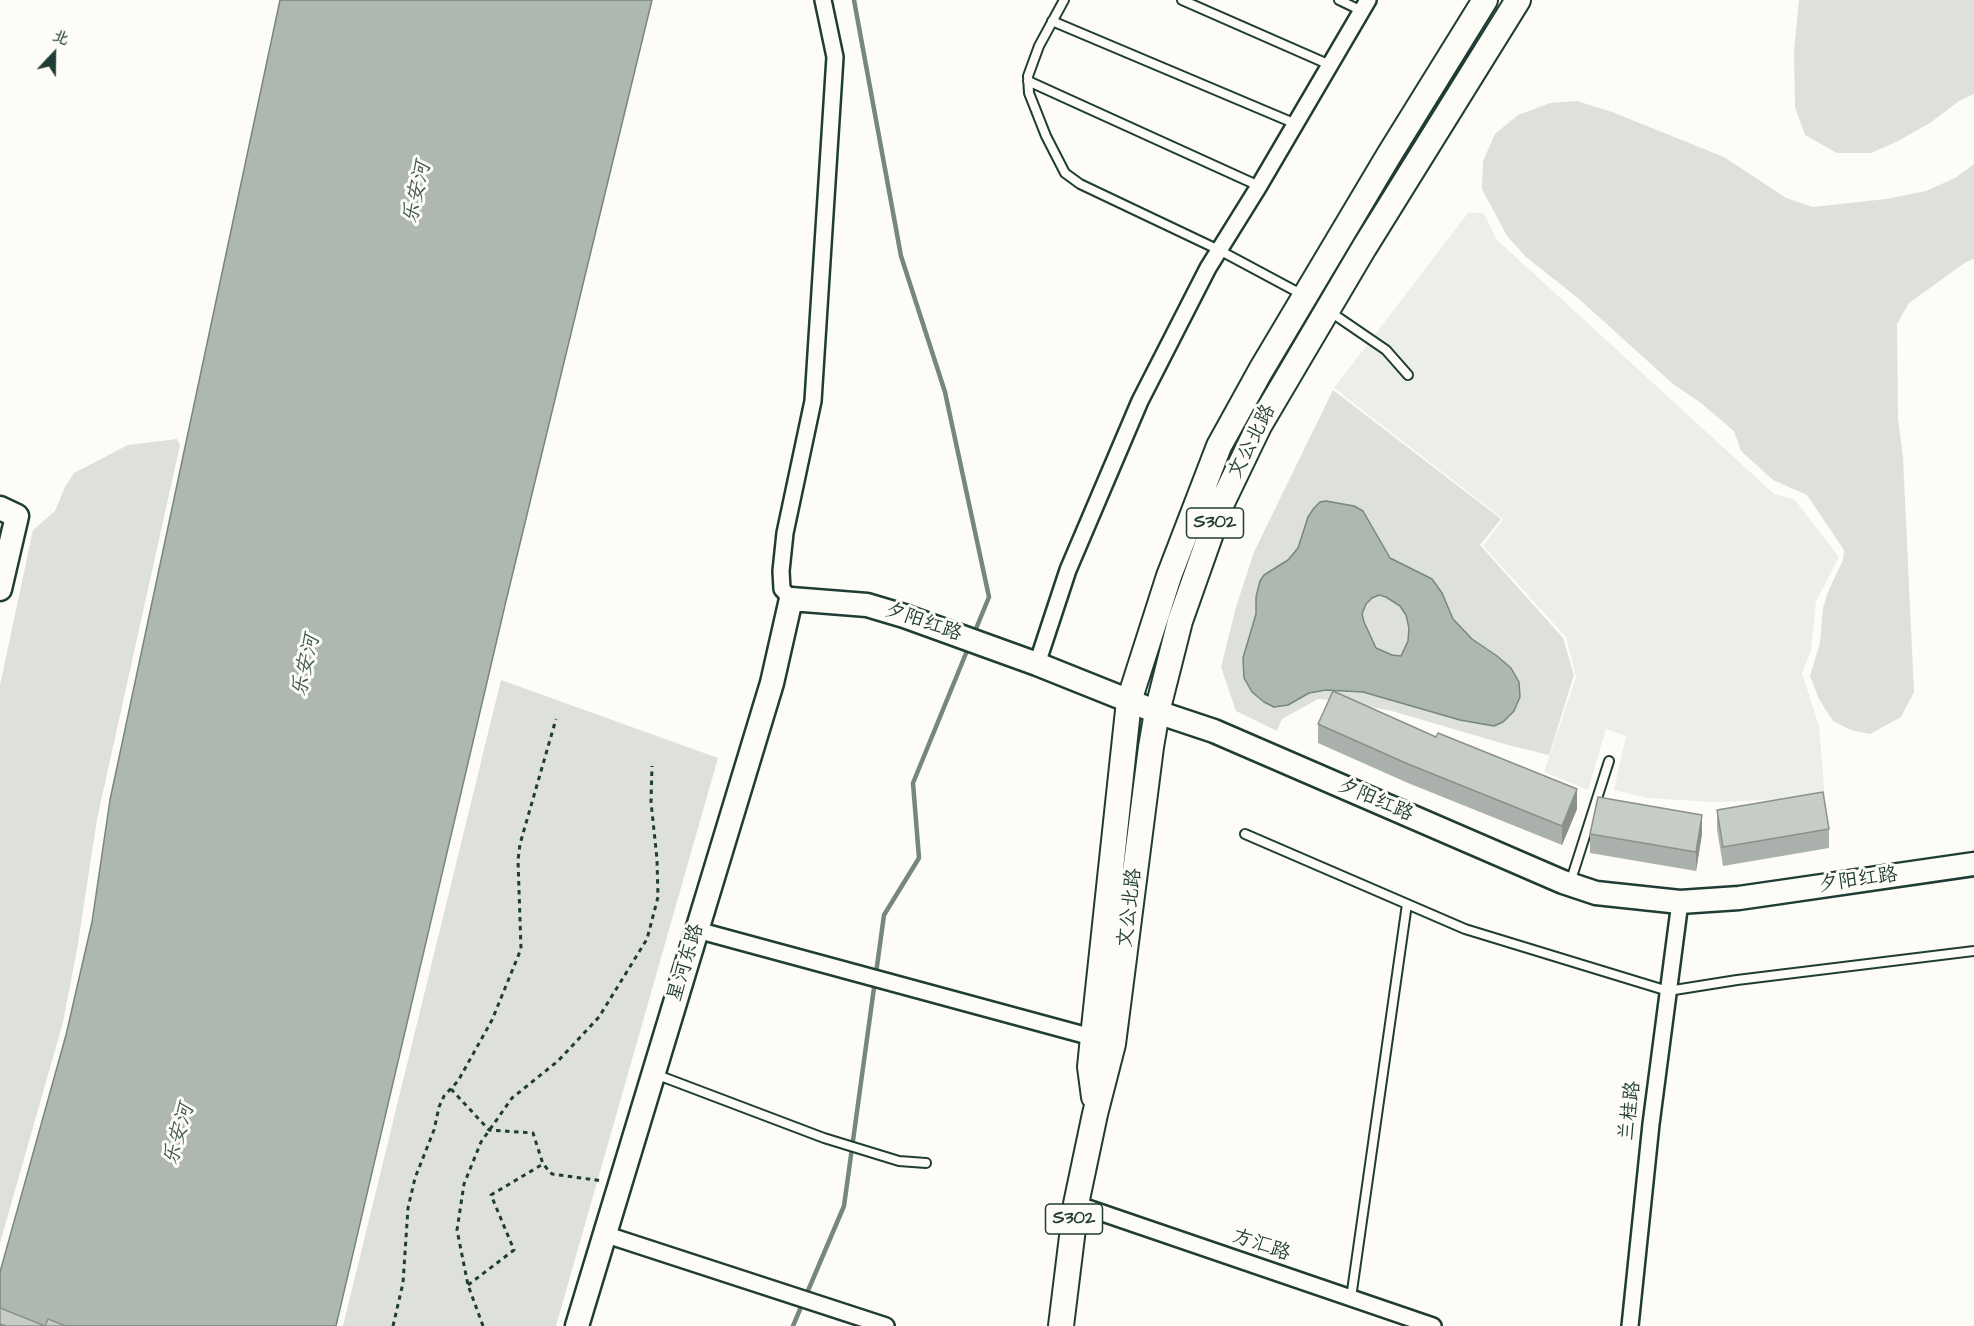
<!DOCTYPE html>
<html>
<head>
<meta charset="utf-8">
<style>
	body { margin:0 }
	#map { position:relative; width:1974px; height:1326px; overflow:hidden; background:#fdfcf7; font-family:"Architects Daughter","LXGW WenKai TC",sans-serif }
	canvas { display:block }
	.north { position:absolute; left:24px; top:24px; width:60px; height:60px; -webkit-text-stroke:4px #fdfcf7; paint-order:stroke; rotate:22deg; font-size:16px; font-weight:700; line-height:24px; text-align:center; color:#1f3d34 }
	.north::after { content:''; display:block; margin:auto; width:21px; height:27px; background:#1f3d34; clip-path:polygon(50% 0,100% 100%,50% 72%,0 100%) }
</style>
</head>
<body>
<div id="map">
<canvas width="1974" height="1326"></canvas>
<div class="north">北</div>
</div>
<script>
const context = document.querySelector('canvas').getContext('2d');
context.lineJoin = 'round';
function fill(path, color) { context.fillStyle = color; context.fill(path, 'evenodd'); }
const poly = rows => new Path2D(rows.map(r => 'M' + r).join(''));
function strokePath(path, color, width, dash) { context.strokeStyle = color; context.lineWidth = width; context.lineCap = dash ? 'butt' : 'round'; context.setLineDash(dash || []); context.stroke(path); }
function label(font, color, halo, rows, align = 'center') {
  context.font = font + ' "Architects Daughter","LXGW WenKai TC",sans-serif'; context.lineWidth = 6; context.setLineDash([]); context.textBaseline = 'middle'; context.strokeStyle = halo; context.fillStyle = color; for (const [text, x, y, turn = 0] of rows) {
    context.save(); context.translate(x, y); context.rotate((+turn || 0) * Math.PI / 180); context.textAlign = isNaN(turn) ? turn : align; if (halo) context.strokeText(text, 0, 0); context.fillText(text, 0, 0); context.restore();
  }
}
fill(poly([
	[1468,213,1484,213,1496,239,1774,494,1795,500,1839,557,1816,601,1811,650,1802,673,1819,726,1825,798,1712,802,1648,798,1614,790,1626,736,1606,729,1588,790,1544,772,1576,677,1566,637,1483,546,1503,519,1334,388]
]), '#eceee9');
fill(poly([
	[1799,0,1974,0,1974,94,1959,101,1930,123,1896,142,1871,153,1837,153,1805,135,1795,107,1794,51],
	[1577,101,1612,112,1724,157,1786,198,1813,207,1886,199,1926,191,1955,178,1974,164,1974,259,1966,262,1909,303,1897,324,1898,418,1903,458,1914,692,1901,717,1870,734,1851,730,1833,721,1819,699,1810,676,1820,643,1823,608,1828,592,1843,560,1844,550,1807,495,1773,480,1741,451,1734,431,1701,403,1673,384,1579,299,1526,257,1507,236,1482,189,1483,161,1495,134,1518,115,1550,103],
	[1333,390,1501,519,1480,545,1563,638,1574,675,1549,755,1508,745,1392,711,1341,701,1318,699,1282,719,1277,731,1236,711,1221,667,1236,607,1254,552],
	[177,439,180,445,97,819,77,950,63,1022,0,1243,0,685,33,530,55,511,65,487,74,473,128,445],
	[501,680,718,758,556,1326,343,1326]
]), '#dde0db');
const water = poly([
	[280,0,652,0,506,601,336,1326,0,1326,0,1272,66,1035,92,922,110,800,280,0],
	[1326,501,1354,506,1363,511,1390,558,1432,579,1442,593,1453,619,1472,639,1497,656,1511,668,1519,682,1520,697,1514,711,1503,722,1494,726,1460,720,1363,692,1326,690,1309,693,1288,705,1274,707,1264,702,1252,692,1244,678,1243,658,1256,614,1256,597,1260,581,1264,575,1288,560,1298,548,1308,517,1314,508,1320,502,1326,501],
	[1379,595,1386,597,1400,606,1406,615,1409,628,1408,641,1401,656,1392,655,1376,648,1364,622,1362,614,1366,604,1372,598,1379,595]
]);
fill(water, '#aeb8b1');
strokePath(water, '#75877f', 1.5);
strokePath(poly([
	[854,0,901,256,945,392,989,597,973,636],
	[793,1326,844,1206,884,915,919,858,913,783,969,646]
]), '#75877f', 4.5);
const lane = poly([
	[1064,0,1039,46,1028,76,1029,93,1046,136,1065,173,1080,184,1219,250,1303,295],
	[1182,0,1330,65],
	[1339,0,1362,11],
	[1052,21,1296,124],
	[1028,81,1259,186],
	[1329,311,1386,350,1408,375],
	[1245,834,1465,929,1668,991,1737,980,1974,951],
	[1570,883,1609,761],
	[655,1074,824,1138,899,1161,926,1163],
	[1351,1298,1407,904]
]);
const street = poly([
	[791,599,782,589,781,571,785,533,813,401,835,57,823,0],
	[1037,664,1068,570,1140,401,1208,268,1259,186,1368,0],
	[697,930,1099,1039],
	[1076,1204,1433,1326],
	[604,1234,886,1326],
	[1630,1326,1651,1124,1680,902]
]);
const secondary = poly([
	[0,508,17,516,0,589],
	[577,1326,772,683,791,599,867,605,904,616,1037,664,1157,712,1214,731,1563,882,1596,893,1680,902,1739,898,1974,864]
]);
const primary = poly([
	[1094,1097,1090,1067,1093,1037,1129,701,1169,576,1219,446,1261,370,1389,155,1485,0],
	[1061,1326,1076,1204,1095,1114,1113,1044,1151,747,1157,712,1180,621,1221,505,1259,426,1364,248,1518,0]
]);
strokePath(lane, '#1f3d34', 12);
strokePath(street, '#1f3d34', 20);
strokePath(secondary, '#1f3d34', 27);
strokePath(primary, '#1f3d34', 28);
strokePath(poly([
	[451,1089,489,1130,533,1133,543,1164,552,1174,603,1181],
	[468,1285,514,1250,491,1195,543,1164],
	[393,1326,403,1283,408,1208,415,1178,434,1130,439,1107,444,1096,458,1081,492,1020,521,949,518,860,520,844,556,719],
	[483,1326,468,1285,457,1230,464,1184,481,1142,512,1098,558,1061,599,1017,647,939,658,897,657,859,651,802,652,766]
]), '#1f3d34', 3, [4.5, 4.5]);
strokePath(lane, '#fdfcf7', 8);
strokePath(street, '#fdfcf7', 15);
strokePath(secondary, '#fdfcf7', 22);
strokePath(primary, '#fdfcf7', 24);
fill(poly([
	[1318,724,1577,809,1562,845,1408,783,1318,743],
	[1717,810,1829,829,1829,848,1723,866,1717,829],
	[1590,834,1702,834,1696,871,1590,853]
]), '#aab0ab');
fill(poly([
	[1577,789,1577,809,1562,845,1562,826],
	[1702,815,1702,834,1696,871,1696,852]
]), '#8b908b');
const building = poly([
	[1333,691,1436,737,1438,733,1577,789,1562,826,1408,764,1318,724,1333,691],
	[1823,792,1829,829,1723,847,1717,810,1823,792],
	[1598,797,1702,815,1696,852,1590,834,1598,797],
	[0,1308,45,1326,48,1319,66,1326,6,1326,0,1324,0,1308]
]);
fill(building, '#c6cdc7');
strokePath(building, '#8b908b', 1.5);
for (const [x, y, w] of [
	[1215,523,57],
	[1074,1219,57]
]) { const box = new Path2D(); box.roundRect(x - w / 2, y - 15, w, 30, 4.5); context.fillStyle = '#fdfcf7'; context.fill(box); strokePath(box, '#1f3d34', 1.5); }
label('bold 18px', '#1f3d34', null, [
	["S302",1215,523],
	["S302",1074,1219]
]);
label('20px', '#1f3d34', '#fdfcf7', [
	["文公北路",1253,442,-63],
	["夕阳红路",923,623,19],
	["夕阳红路",1375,801,23],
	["夕阳红路",1858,881,-8],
	["文公北路",1131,908,-83],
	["星河东路",687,963,-73],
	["兰桂路",1631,1111,-83],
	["方汇路",1261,1246,19]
]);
label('italic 21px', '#435c53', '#fdfcf7', [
	["乐安河",418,193,-77],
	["乐安河",307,666,-77],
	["乐安河",180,1135,-74]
]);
</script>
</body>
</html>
